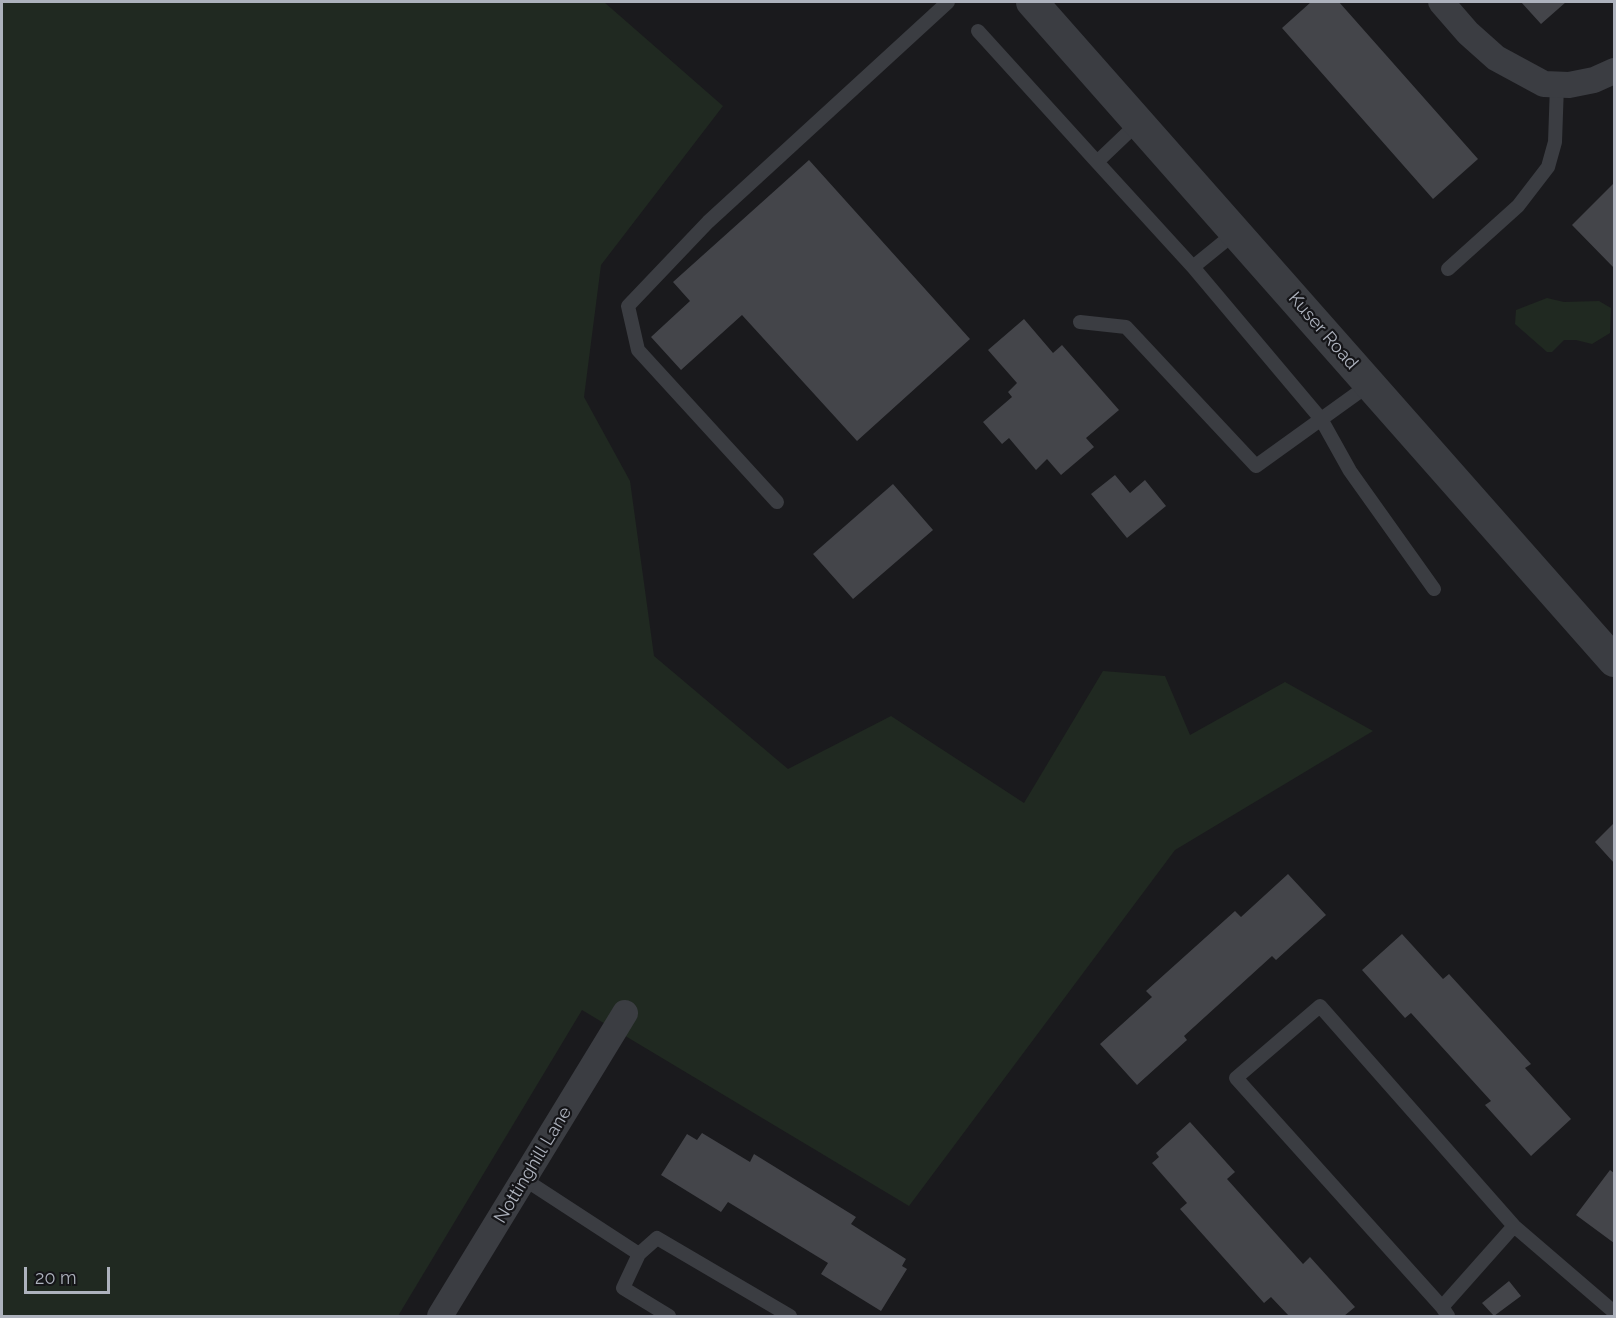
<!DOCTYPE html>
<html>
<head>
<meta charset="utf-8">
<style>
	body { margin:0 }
	#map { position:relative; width:1616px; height:1318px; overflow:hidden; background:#1a1a1d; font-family:Raleway,sans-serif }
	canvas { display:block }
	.frame { position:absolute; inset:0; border:3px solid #adb2bd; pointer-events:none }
	.scale { position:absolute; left:24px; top:1267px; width:86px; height:27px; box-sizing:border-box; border:3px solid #adb2bd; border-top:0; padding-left:8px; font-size:18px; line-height:21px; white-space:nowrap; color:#adb2bd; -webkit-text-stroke:4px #151518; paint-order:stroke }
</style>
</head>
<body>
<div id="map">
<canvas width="1616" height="1318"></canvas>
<div class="frame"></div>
<div class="scale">20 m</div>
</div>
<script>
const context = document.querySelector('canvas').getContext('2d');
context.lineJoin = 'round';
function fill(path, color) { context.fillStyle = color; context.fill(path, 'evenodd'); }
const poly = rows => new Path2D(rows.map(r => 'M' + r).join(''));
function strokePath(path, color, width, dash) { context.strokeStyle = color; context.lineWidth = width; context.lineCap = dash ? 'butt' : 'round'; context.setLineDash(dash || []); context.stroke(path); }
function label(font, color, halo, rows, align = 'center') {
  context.font = font + ' Raleway,sans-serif'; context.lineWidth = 4.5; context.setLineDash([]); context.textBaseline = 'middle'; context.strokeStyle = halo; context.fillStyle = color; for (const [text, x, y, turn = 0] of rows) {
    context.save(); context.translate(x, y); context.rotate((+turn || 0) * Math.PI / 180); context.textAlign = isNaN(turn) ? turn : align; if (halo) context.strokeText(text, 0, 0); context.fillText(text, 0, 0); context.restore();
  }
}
fill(poly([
	[2,2,604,2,723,106,601,265,584,397,630,481,654,656,788,769,891,716,1024,803,1103,671,1165,676,1190,735,1285,682,1373,731,1175,850,909,1206,582,1010,398,1316,2,1316],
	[1547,298,1564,302,1599,301,1611,308,1610,333,1592,344,1576,340,1564,340,1552,352,1547,352,1515,324,1516,310]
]), '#202921');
fill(poly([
	[1311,2,1339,2,1478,159,1433,199,1282,28],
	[1521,2,1566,2,1541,24],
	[809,160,970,339,857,441,742,315,681,370,651,337,690,301,673,282],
	[1614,183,1614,268,1572,225],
	[1024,319,1053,353,1062,345,1119,410,1086,438,1094,447,1061,475,1047,459,1036,470,1009,438,1002,444,983,422,1012,397,1008,392,1017,383,988,350],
	[1115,475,1130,493,1145,480,1166,506,1127,538,1091,494],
	[893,484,933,530,853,599,813,554],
	[1614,823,1614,863,1595,842],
	[1288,874,1326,915,1276,960,1272,956,1184,1036,1187,1040,1137,1085,1100,1044,1152,997,1146,991,1235,911,1241,917],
	[1402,934,1443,979,1449,974,1531,1064,1525,1068,1571,1119,1531,1156,1485,1105,1491,1101,1411,1013,1405,1018,1362,970],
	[1190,1122,1235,1172,1227,1179,1303,1264,1310,1257,1355,1307,1344,1316,1289,1316,1271,1297,1264,1303,1180,1209,1187,1203,1152,1163,1159,1157,1156,1153],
	[702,1133,750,1162,754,1154,856,1217,851,1224,906,1259,902,1266,907,1269,881,1311,821,1274,828,1263,728,1202,721,1212,661,1175,687,1134,697,1140],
	[1610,1170,1614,1173,1614,1243,1576,1215],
	[1509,1281,1521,1296,1494,1316,1482,1303]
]), '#44454a');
strokePath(poly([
	[978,31,1097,162],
	[1139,122,1097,162,1193,267],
	[1236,232,1193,267,1321,419,1350,471,1434,589],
	[1448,269,1518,206,1548,167,1555,142,1557,85],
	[1080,322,1126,327,1256,466,1370,384],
	[777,502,638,350,628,306,708,222,948,2],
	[524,1179,639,1254],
	[1442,1307,1514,1226],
	[669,1316,623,1288,639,1254,657,1238,790,1316],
	[1448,1316,1442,1307,1236,1078,1320,1006,1514,1226,1614,1312]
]), '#3b3d42', 14);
strokePath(poly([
	[1441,2,1468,33,1496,58,1544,84,1569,85,1594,80,1614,71],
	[440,1316,625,1013]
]), '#3b3d42', 26);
strokePath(poly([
	[1032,2,1614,661]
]), '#3b3d42', 32);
label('18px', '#adb2bd', '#151518', [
	["Kuser Road",1323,331,49],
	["Nottinghill Lane",533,1165,-59]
]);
</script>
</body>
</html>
